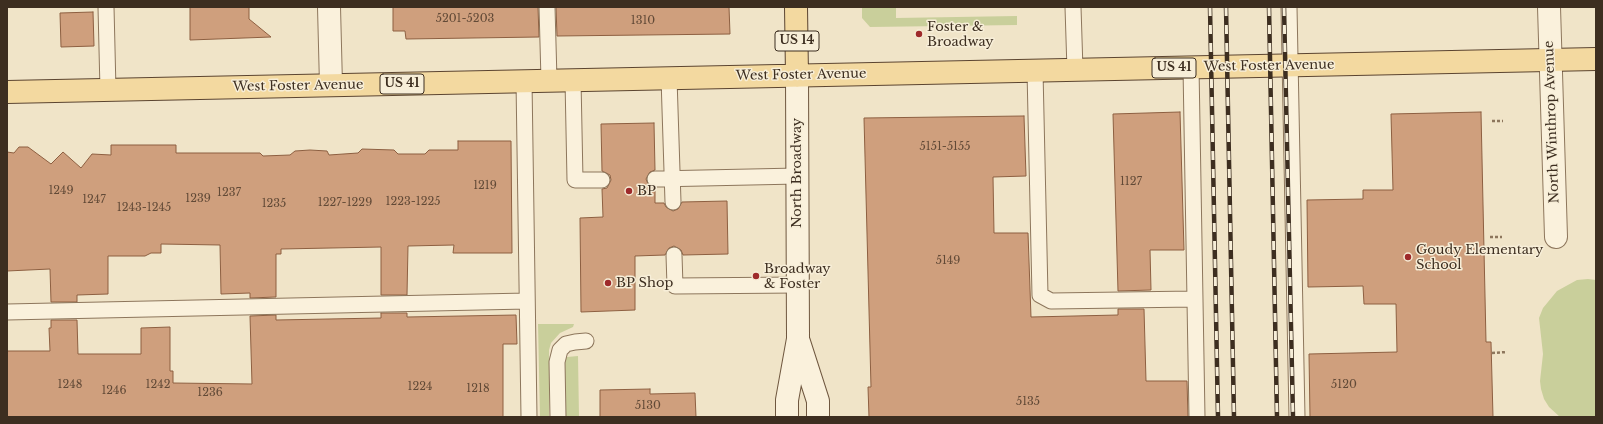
<!DOCTYPE html>
<html>
<head>
<meta charset="utf-8">
<style>
	body { margin:0 }
	#map { position:relative; width:1603px; height:424px; overflow:hidden; background:#f0e4c8; font-family:"Libre Baskerville",serif }
	canvas { display:block }
	.frame { position:absolute; inset:0; border:8px solid #3d2e20; pointer-events:none }
</style>
</head>
<body>
<div id="map">
<canvas width="1603" height="424"></canvas>
<div class="frame"></div>
</div>
<script>
const context = document.querySelector('canvas').getContext('2d');
context.lineJoin = 'round';
function fill(path, color) { context.fillStyle = color; context.fill(path, 'evenodd'); }
const poly = rows => new Path2D(rows.map(r => 'M' + r).join(''));
function strokePath(path, color, width, dash) { context.strokeStyle = color; context.lineWidth = width; context.lineCap = dash ? 'butt' : 'round'; context.setLineDash(dash || []); context.stroke(path); }
function label(font, color, halo, rows, align = 'center') {
  context.font = font + ' "Libre Baskerville",serif'; context.lineWidth = 3; context.setLineDash([]); context.textBaseline = 'middle'; context.strokeStyle = halo; context.fillStyle = color; for (const [text, x, y, turn = 0] of rows) {
    context.save(); context.translate(x, y); context.rotate((+turn || 0) * Math.PI / 180); context.textAlign = isNaN(turn) ? turn : align; if (halo) context.strokeText(text, 0, 0); context.fillText(text, 0, 0); context.restore();
  }
}
fill(poly([
	[862,7,896,7,896,18,1017,16,1017,25,870,27,862,18],
	[1588,279,1596,280,1596,417,1560,417,1549,407,1544,399,1541,389,1540,381,1543,354,1539,318,1543,308,1557,291,1577,280],
	[538,324,574,324,573,327,560,333,551,343,549,350,549,417,540,417],
	[578,356,579,417,566,417,564,362,567,357]
]), '#c9cf9b');
const building = poly([
	[190,7,249,7,249,19,271,37,190,40,190,7],
	[393,7,538,7,539,37,406,39,405,31,393,31,393,7],
	[556,7,729,7,730,34,557,36,556,7],
	[93,12,94,46,61,47,60,13,93,12],
	[1180,112,1184,250,1150,250,1151,290,1118,291,1113,114,1180,112],
	[1481,112,1486,342,1491,342,1493,417,1310,417,1309,354,1397,352,1396,304,1364,304,1363,286,1308,287,1307,200,1363,199,1363,190,1393,190,1391,114,1481,112],
	[1024,116,1026,176,993,177,994,233,1028,233,1031,317,1118,315,1118,309,1144,309,1146,381,1187,381,1188,417,869,417,868,387,871,387,864,118,1024,116],
	[654,123,655,170,650,172,646,179,648,184,655,188,655,203,664,203,666,207,673,211,678,209,682,202,727,201,728,254,683,255,681,250,674,246,669,248,665,255,635,256,635,310,581,312,580,218,603,217,602,189,607,188,611,180,610,175,602,171,601,124,654,123],
	[458,141,511,141,512,253,453,253,454,245,408,246,407,295,381,295,381,247,281,249,281,254,276,254,276,297,250,298,250,293,221,294,220,245,161,244,161,253,151,253,145,256,108,256,108,294,77,295,77,302,51,302,50,269,7,271,7,152,14,153,19,147,28,147,51,164,63,152,81,168,92,154,111,155,111,145,176,145,176,153,260,153,263,156,290,155,295,151,310,150,327,151,329,155,358,153,362,149,394,150,398,154,425,154,429,150,458,150,458,141],
	[381,313,407,313,407,317,516,315,517,344,503,344,503,417,7,417,7,351,50,351,49,328,51,328,51,320,77,320,78,354,141,354,141,328,170,327,170,371,173,371,173,383,252,384,250,316,276,315,276,320,381,318,381,313],
	[650,389,650,394,695,393,696,417,600,417,600,390,650,389]
]);
fill(building, '#cf9f7d');
strokePath(building, '#8d5f41', 1);
const lane = poly([
	[106,7,108,90],
	[547,7,549,80],
	[1073,7,1075,70],
	[1289,7,1297,417],
	[1191,67,1197,417],
	[1035,71,1040,295,1051,301,1194,299],
	[669,78,673,202],
	[573,80,575,180,602,180],
	[524,81,529,417],
	[655,179,798,176],
	[674,255,675,286,798,285],
	[7,312,527,301],
	[558,417,557,362,560,350,566,344,575,342,586,341]
]);
const street = poly([
	[329,7,331,85],
	[1549,7,1556,237]
]);
const secondary = poly([
	[799,342,818,401,818,417],
	[787,417,787,400,798,339,797,76]
]);
const primary = poly([
	[796,7,797,76],
	[7,92,1596,59]
]);
strokePath(lane, '#8d765c', 17);
strokePath(street, '#8d765c', 24);
strokePath(secondary, '#6f573f', 24);
strokePath(primary, '#5b4430', 24);
strokePath(poly([
	[1492,121,1503,121],
	[1490,237,1502,237],
	[1492,353,1507,352]
]), '#8d765c', 2.5, [3, 2]);
strokePath(lane, '#faf1dc', 15);
strokePath(street, '#faf1dc', 22);
strokePath(secondary, '#faf1dc', 22);
strokePath(primary, '#f3d9a0', 22);
const rail = poly([
	[1210,7,1218,417],
	[1226,7,1234,417],
	[1269,7,1277,417],
	[1284,7,1293,417]
]);
strokePath(rail, '#3d2e20', 4.5);
strokePath(rail, '#f7eed8', 3, [9]);
for (const [x, y, r, color] of [
	[919,34,4,"#9e2a2b"],
	[629,191,4,"#9e2a2b"],
	[1408,257,4,"#9e2a2b"],
	[756,276,4,"#9e2a2b"],
	[608,283,4,"#9e2a2b"]
]) { const dot = new Path2D(); dot.arc(x, y, r, 0, 2 * Math.PI); context.fillStyle = color; context.fill(dot); strokePath(dot, '#f7eed8', 1.5); }
label('11px', '#624a37', null, [
	["5201-5203",465,19],
	["1310",643,21],
	["5151-5155",945,147],
	["1127",1131,182],
	["1219",485,186],
	["1249",61,191],
	["1237",229,193],
	["1239",198,199],
	["1247",94,200],
	["1223-1225",413,202],
	["1227-1229",345,203],
	["1235",274,204],
	["1243-1245",144,208],
	["5149",948,261],
	["1248",70,385],
	["1242",158,385],
	["5120",1344,385],
	["1224",420,387],
	["1218",478,389],
	["1246",114,391],
	["1236",210,393],
	["5135",1028,402],
	["5130",648,406]
]);
for (const [x, y, w] of [
	[797,41,44],
	[1174,68,44],
	[402,84,44]
]) { const box = new Path2D(); box.roundRect(x - w / 2, y - 10, w, 20, 3); context.fillStyle = '#f7eed8'; context.fill(box); strokePath(box, '#3d2e20', 1); }
label('bold 12px', '#3d2e20', null, [
	["US 14",797,41],
	["US 41",1174,68],
	["US 41",402,84]
]);
label('13px', '#3d2e20', '#f7eed8', [
	["Foster &",927,27],
	["Broadway",927,42],
	["BP",637,191],
	["Goudy Elementary",1416,250],
	["School",1416,265],
	["Broadway",764,269],
	["& Foster",764,284],
	["BP Shop",616,283]
], 'left');
label('13px', '#3d2e20', '#f7eed8', [
	["West Foster Avenue",1269,66,-1],
	["West Foster Avenue",801,75,-1],
	["West Foster Avenue",298,86,-1],
	["North Winthrop Avenue",1552,122,-92],
	["North Broadway",797,173,-90]
]);
</script>
</body>
</html>
